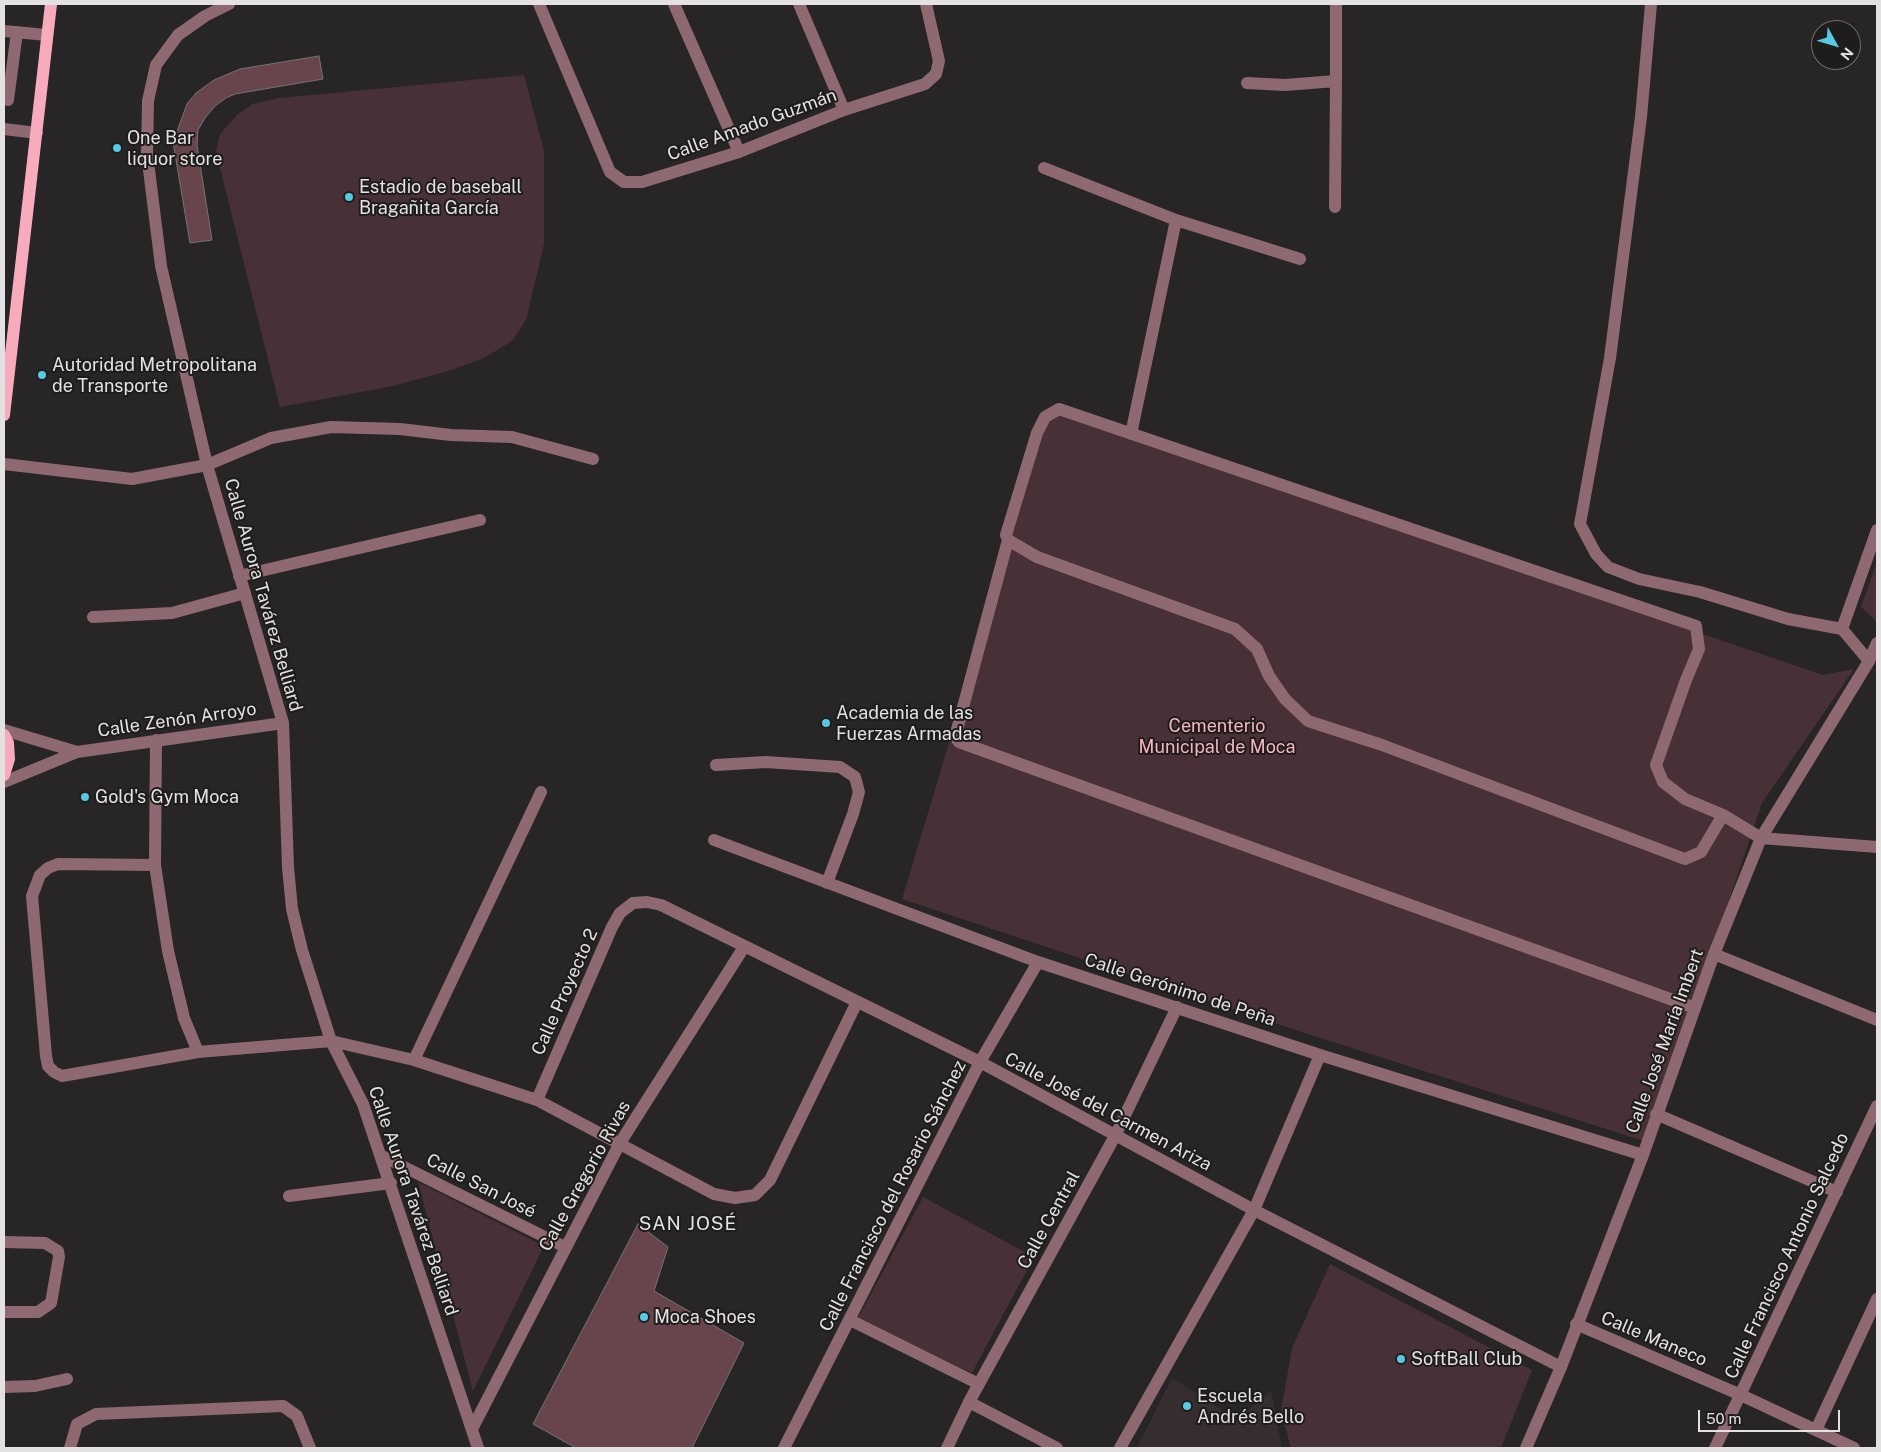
<!DOCTYPE html>
<html>
<head>
<meta charset="utf-8">
<style>
	body { margin:0 }
	#map { position:relative; width:1881px; height:1452px; overflow:hidden; background:#282526; font-family:"Public Sans",sans-serif }
	canvas { display:block }
	.frame { position:absolute; inset:0; border:5px solid #e3e1e1; pointer-events:none }
	.north { position:absolute; left:1811px; top:20px; width:50px; height:50px; box-sizing:border-box; background:#1f1c1c; border:1px solid #6d6b6b; border-radius:50%; rotate:129deg; font-size:14px; font-weight:700; line-height:20px; text-align:center; color:#e3e1e1 }
	.north::after { content:''; display:block; margin:auto; width:18px; height:22px; background:#57c9e2; clip-path:polygon(50% 0,100% 100%,50% 72%,0 100%) }
	.scale { position:absolute; left:1698px; top:1410px; width:142px; height:22px; box-sizing:border-box; border:2px solid #e3e1e1; border-top:0; padding-left:6px; font-size:15px; line-height:18px; white-space:nowrap; color:#e3e1e1; -webkit-text-stroke:4px #1f1c1c; paint-order:stroke }
</style>
</head>
<body>
<div id="map">
<canvas width="1881" height="1452"></canvas>
<div class="frame"></div>
<div class="north">N</div>
<div class="scale">50 m</div>
</div>
<script>
const context = document.querySelector('canvas').getContext('2d');
context.lineJoin = 'round';
function fill(path, color) { context.fillStyle = color; context.fill(path, 'evenodd'); }
const poly = rows => new Path2D(rows.map(r => 'M' + r).join(''));
function strokePath(path, color, width, dash) { context.strokeStyle = color; context.lineWidth = width; context.lineCap = dash ? 'butt' : 'round'; context.setLineDash(dash || []); context.stroke(path); }
function label(font, color, halo, rows, align = 'center') {
  context.font = font + ' "Public Sans",sans-serif'; context.lineWidth = 4; context.setLineDash([]); context.textBaseline = 'middle'; context.strokeStyle = halo; context.fillStyle = color; for (const [text, x, y, turn = 0] of rows) {
    context.save(); context.translate(x, y); context.rotate((+turn || 0) * Math.PI / 180); context.textAlign = isNaN(turn) ? turn : align; if (halo) context.strokeText(text, 0, 0); context.fillText(text, 0, 0); context.restore();
  }
}
fill(poly([
	[1172,1378,1237,1420,1271,1391,1282,1448,1137,1448]
]), '#362d2f');
fill(poly([
	[524,75,544,151,544,244,526,320,512,341,484,358,448,371,393,386,280,407,216,152,220,134,237,115,252,104,280,98],
	[1049,411,1823,675,1854,669,1762,803,1647,1142,1311,1035,902,899],
	[1877,562,1877,622,1861,607],
	[418,1182,544,1246,473,1391],
	[923,1197,1034,1257,972,1373,858,1318],
	[1330,1264,1532,1370,1501,1448,1291,1448,1281,1411,1292,1348]
]), '#483136');
const building = poly([
	[319,56,323,79,235,94,226,98,215,106,205,118,198,130,197,145,212,240,190,243,173,142,187,104,196,93,214,80,240,69,319,56],
	[638,1224,668,1247,654,1291,744,1343,692,1448,576,1448,533,1424,638,1224]
]);
fill(building, '#68454d');
strokePath(building, '#767273', 1);
strokePath(poly([
	[229,4,205,16,178,35,156,65,148,101,147,154,161,266,207,465,283,723,288,867,292,909,302,950,331,1041,363,1104,478,1448],
	[539,4,610,172,624,182,642,182,739,152,844,110,925,84,936,74,939,61,926,4],
	[674,4,739,152],
	[799,4,844,110],
	[1651,4,1641,117,1610,358,1580,524,1596,554,1608,567,1639,579,1700,592,1788,619,1842,629],
	[4,31,47,35],
	[1247,83,1285,85,1336,81,1336,4],
	[8,100,17,32],
	[4,129,37,133],
	[1044,168,1176,220,1131,434],
	[1335,207,1336,81],
	[1176,220,1300,259],
	[4,464,132,479,207,465,271,438,331,427,400,429,451,435,512,437,593,459],
	[1008,540,955,737,959,742,1695,1008],
	[239,576,480,520],
	[93,617,172,613,245,593],
	[1869,661,1842,629,1877,530],
	[4,730,77,752],
	[156,740,155,865,168,951,184,1018,198,1052],
	[716,765,766,762,840,767,855,777,859,792,853,814,827,883],
	[4,782,77,752,283,723],
	[1723,815,1701,852,1685,859,1382,745,1308,721,1285,699,1269,676,1257,649,1235,629,1037,557,1008,540,1006,535,1037,433,1045,417,1059,409,1696,626,1699,649,1686,680,1656,765,1663,782,1685,799,1723,815,1761,838,1877,847],
	[714,840,1038,962,1320,1055,1643,1155],
	[155,865,58,864,48,868,40,875,32,896,46,1056,48,1066,54,1072,62,1076,198,1052,331,1041,414,1060,537,1100,714,1194,735,1198,755,1195,770,1180,857,1002],
	[1714,954,1877,1020],
	[414,1060,541,792],
	[537,1100,612,927,620,913,633,903,647,902,661,905,980,1062,1254,1210,1561,1367],
	[1656,1114,1837,1192],
	[382,1156,565,1247],
	[289,1196,391,1183],
	[4,1242,45,1243,58,1251,59,1257,51,1303,38,1312,4,1312],
	[850,1320,979,1384],
	[1576,1324,1741,1395,1854,1448],
	[4,1387,35,1386,67,1379],
	[969,1402,1057,1448],
	[472,1429,620,1143,744,947],
	[1816,1430,1877,1299],
	[70,1448,77,1424,96,1414,283,1406,297,1416,310,1448],
	[784,1448,980,1062,1038,962],
	[947,1448,969,1402,1115,1136,1177,1007],
	[1120,1448,1254,1210,1320,1055],
	[1526,1448,1561,1367,1643,1155,1714,954,1761,838,1869,661,1877,643],
	[1715,1448,1877,1106]
]), '#8e6971', 12);
strokePath(poly([
	[4,415,51,4],
	[4,735,8,743,9,759,4,775]
]), '#f8abbc', 12);
for (const [x, y, r, color] of [
	[117,148,5,"#57c9e2"],
	[349,197,5,"#57c9e2"],
	[42,375,5,"#57c9e2"],
	[826,723,5,"#57c9e2"],
	[85,797,5,"#57c9e2"],
	[644,1317,5,"#57c9e2"],
	[1401,1359,5,"#57c9e2"],
	[1187,1406,5,"#57c9e2"]
]) { const dot = new Path2D(); dot.arc(x, y, r, 0, 2 * Math.PI); context.fillStyle = color; context.fill(dot); strokePath(dot, '#1f1c1c', 2); }
label('18px', '#e3e1e1', '#1f1c1c', [
	["Calle Amado Guzmán",752,125,-20],
	["Calle Aurora Tavárez Belliard",263,595,74],
	["Calle Zenón Arroyo",177,720,-8],
	["Calle Gerónimo de Peña",1180,990,18],
	["Calle Proyecto 2",565,992,-66],
	["Calle José María Imbert",1665,1041,-70],
	["Calle José del Carmen Ariza",1108,1112,28],
	["Calle Gregorio Rivas",585,1176,-61],
	["Calle San José",481,1186,27],
	["Calle Francisco del Rosario Sánchez",893,1196,-63],
	["Calle Aurora Tavárez Belliard",413,1201,71],
	["Calle Central",1049,1220,-61],
	["Calle Francisco Antonio Salcedo",1787,1256,-65],
	["Calle Maneco",1654,1339,23]
]);
label('18px', '#e3e1e1', '#1f1c1c', [
	["One Bar",127,138],
	["liquor store",127,159],
	["Estadio de baseball",359,187],
	["Bragañita García",359,208],
	["Autoridad Metropolitana",52,365],
	["de Transporte",52,386],
	["Academia de las",836,713],
	["Fuerzas Armadas",836,734],
	["Gold's Gym Moca",95,797],
	["Moca Shoes",654,1317],
	["SoftBall Club",1411,1359],
	["Escuela",1197,1396],
	["Andrés Bello",1197,1417]
], 'left');
label('18px', '#f6b3c1', '#1f1c1c', [
	["Cementerio",1217,726],
	["Municipal de Moca",1217,747]
]);
context.letterSpacing = '1px';
label('19px', '#e3e1e1', '#1f1c1c', [
	["SAN JOSÉ",688,1224]
]);
context.letterSpacing = '0px';
</script>
</body>
</html>
